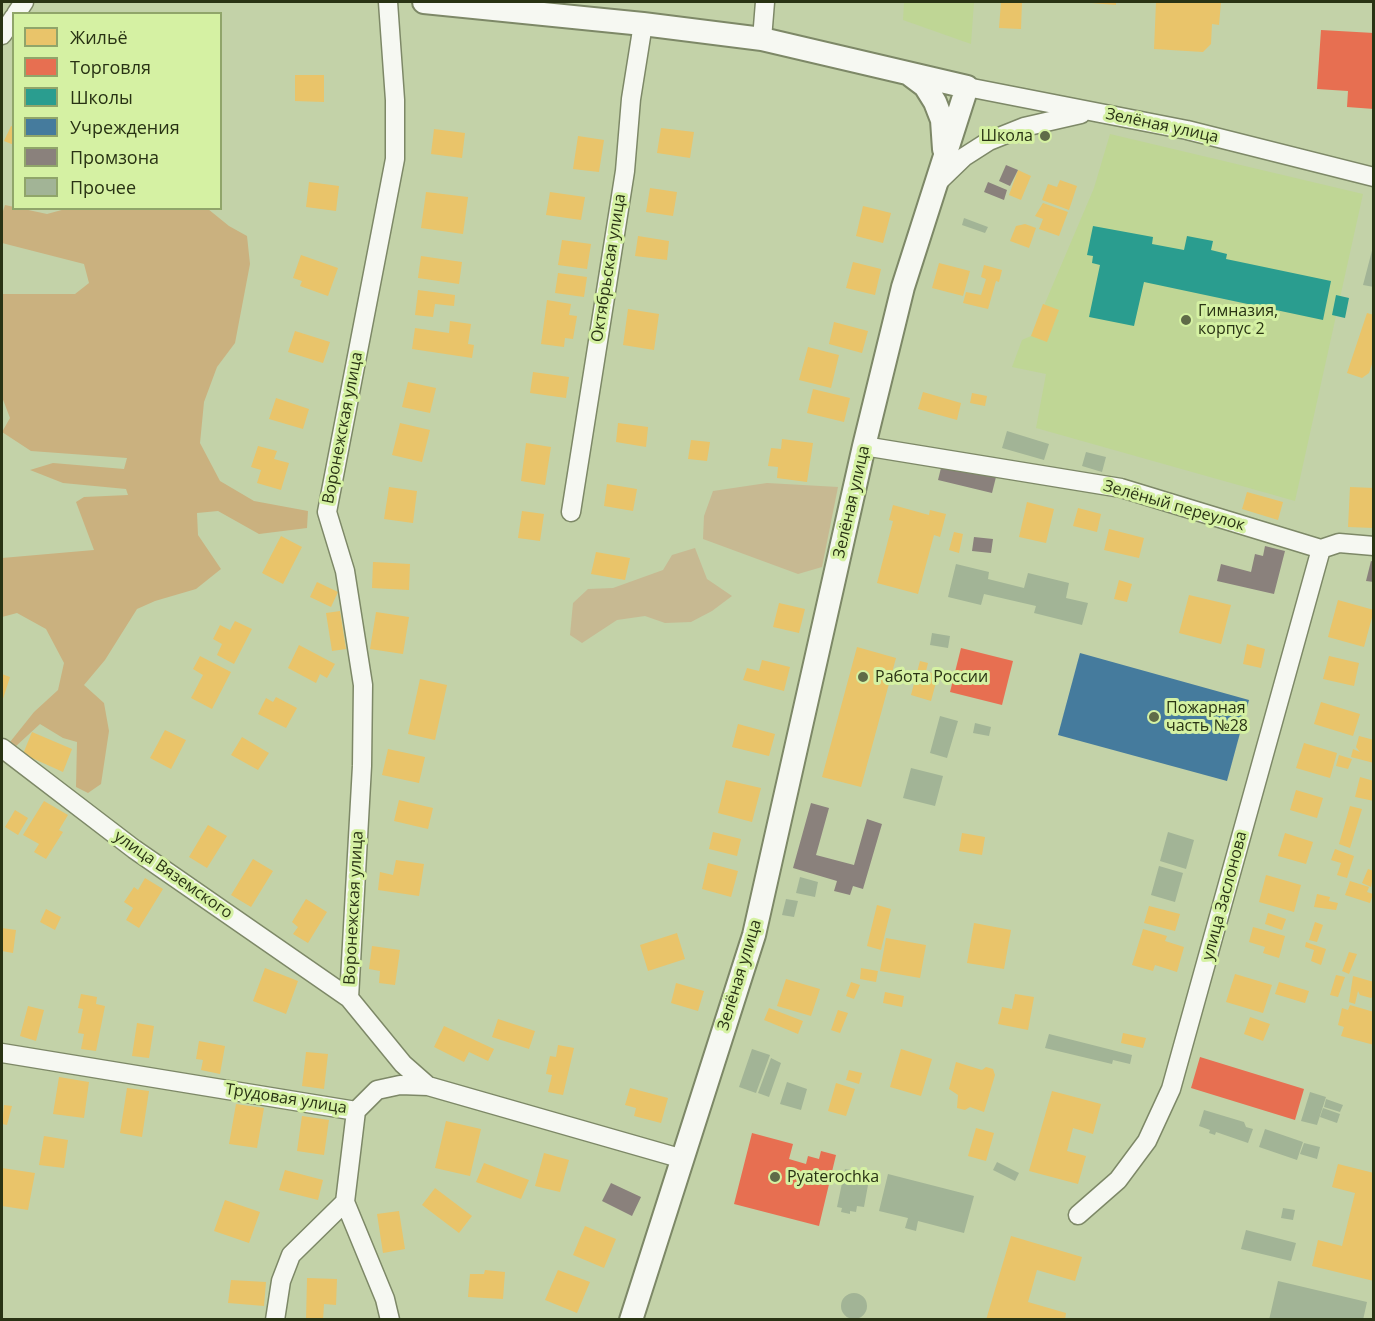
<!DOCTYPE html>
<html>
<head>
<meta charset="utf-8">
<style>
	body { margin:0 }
	#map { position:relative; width:1375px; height:1321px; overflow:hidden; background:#c3d2a8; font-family:"Open Sans",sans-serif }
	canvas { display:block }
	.frame { position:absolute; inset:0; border:3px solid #293314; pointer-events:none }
	.legend { position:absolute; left:12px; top:12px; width:210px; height:198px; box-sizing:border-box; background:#d5f1a3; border:2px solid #90a56a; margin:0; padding:8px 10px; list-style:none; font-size:18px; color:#293314 }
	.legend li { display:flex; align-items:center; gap:12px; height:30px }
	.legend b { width:30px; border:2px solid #90a56a }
</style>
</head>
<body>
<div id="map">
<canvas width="1375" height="1321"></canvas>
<div class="frame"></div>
<ul class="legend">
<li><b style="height:16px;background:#e9c46a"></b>Жильё</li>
<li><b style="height:16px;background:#e76f51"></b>Торговля</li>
<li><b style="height:16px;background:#2a9d8f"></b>Школы</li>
<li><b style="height:16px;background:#457b9d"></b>Учреждения</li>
<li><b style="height:16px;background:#8a817c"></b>Промзона</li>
<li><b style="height:16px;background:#a2b496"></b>Прочее</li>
</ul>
</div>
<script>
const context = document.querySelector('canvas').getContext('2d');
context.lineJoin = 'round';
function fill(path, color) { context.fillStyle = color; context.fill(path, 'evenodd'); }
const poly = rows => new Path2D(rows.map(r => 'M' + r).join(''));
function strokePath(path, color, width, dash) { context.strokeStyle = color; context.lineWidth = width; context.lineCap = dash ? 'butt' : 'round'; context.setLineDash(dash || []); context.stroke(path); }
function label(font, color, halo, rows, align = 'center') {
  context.font = font + ' "Open Sans",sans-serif'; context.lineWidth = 6; context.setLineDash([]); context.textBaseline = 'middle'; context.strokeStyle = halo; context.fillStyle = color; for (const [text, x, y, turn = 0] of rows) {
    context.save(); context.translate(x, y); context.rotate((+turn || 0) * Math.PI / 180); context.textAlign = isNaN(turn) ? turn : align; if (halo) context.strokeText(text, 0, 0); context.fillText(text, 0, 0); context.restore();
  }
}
fill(poly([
	[904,2,974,2,971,44,903,20],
	[1110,134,1363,194,1295,501,1036,428,1046,374,1012,367,1022,340,1031,336,1094,188]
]), '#bfd695');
fill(poly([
	[767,483,838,487,822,567,798,574,703,539,704,516,713,491],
	[695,548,707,579,732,596,712,611,691,622,665,623,645,616,617,620,582,643,570,635,573,603,588,589,613,588,663,570,672,555]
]), '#c7b992');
fill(poly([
	[5,205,47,214,69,208,208,209,229,226,247,236,250,264,235,343,217,367,204,402,200,443,220,481,254,501,308,511,307,528,259,534,218,511,197,513,198,535,221,569,196,589,155,601,137,609,105,660,84,685,104,703,109,731,101,784,88,793,76,787,77,742,63,738,40,724,15,747,10,742,34,712,58,690,64,663,46,629,17,613,2,617,2,558,94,550,76,502,84,497,128,495,126,489,63,483,30,470,53,463,124,469,127,458,31,451,2,432,10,418,2,397,2,294,75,294,89,283,84,264,2,243,2,214]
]), '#cab17f');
fill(poly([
	[1001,2,1022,2,1021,29,999,28],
	[1079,2,1116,2,1116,5],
	[1156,2,1221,2,1219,25,1212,24,1211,44,1203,52,1154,49],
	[295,75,324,75,324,102,295,101],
	[11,126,14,127,14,145,4,141],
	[661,128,694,132,690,158,657,153],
	[434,129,465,133,462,158,431,154],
	[578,136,604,140,599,172,573,169],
	[1018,170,1031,176,1021,200,1009,195],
	[1060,180,1077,186,1069,210,1042,200,1048,184,1057,187],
	[309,182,339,186,336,211,306,207],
	[650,188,677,192,673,216,646,212],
	[426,192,468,197,463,234,421,228],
	[550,192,585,197,581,220,546,215],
	[1043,203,1068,212,1059,236,1039,229,1043,219,1035,216],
	[863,206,891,213,883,243,856,236],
	[1025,224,1036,228,1029,248,1010,241,1016,226],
	[638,236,669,241,667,260,635,256],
	[562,240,591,244,587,269,558,265],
	[301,255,338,268,328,296,300,286,302,281,293,278],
	[421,256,462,262,459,284,418,278],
	[853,262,881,269,875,295,846,288],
	[939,263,970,271,963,296,932,288],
	[984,265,1002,270,999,282,996,281,988,309,963,303,966,292,981,295,986,279,981,277],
	[558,273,587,277,584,297,555,293],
	[418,290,455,295,454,306,435,304,433,317,415,315],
	[547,300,571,304,569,315,577,316,573,339,565,338,564,347,541,344],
	[1043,304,1059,310,1047,342,1031,336],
	[628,309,659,314,654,350,623,345],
	[1367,313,1374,315,1374,358,1369,373,1362,378,1347,373],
	[450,321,471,324,468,344,474,345,472,358,412,349,415,328,449,333],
	[834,322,868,331,862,353,829,344],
	[295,331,330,342,323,363,288,352],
	[808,347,839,355,831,388,799,380],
	[533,372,569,377,566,398,530,393],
	[408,382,436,388,430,413,402,407],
	[813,389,850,398,844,422,807,413],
	[923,392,961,403,957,420,918,409],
	[972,393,987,396,985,406,970,403],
	[276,398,309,409,303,429,269,419],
	[400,423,430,430,422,462,392,455],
	[618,423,648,427,646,447,616,442],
	[782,439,813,443,807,482,777,478,778,467,768,466,771,448,781,449],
	[691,440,710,442,707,461,688,459],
	[526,443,551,447,545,485,521,481],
	[258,446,277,451,274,459,289,463,281,490,257,483,261,470,251,467],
	[607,484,637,489,633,511,604,506],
	[389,487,417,491,413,523,384,519],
	[1350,487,1374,488,1374,528,1348,527],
	[1247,492,1283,502,1278,520,1242,509],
	[1027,502,1054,509,1046,543,1019,537],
	[893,505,929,515,930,510,946,514,940,537,934,535,918,594,877,583,893,521,889,520],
	[1078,508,1101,514,1097,532,1073,526],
	[522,511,544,514,540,541,518,538],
	[1109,529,1144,538,1139,558,1104,550],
	[954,532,963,534,959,553,949,550],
	[281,536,302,547,283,584,262,573],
	[596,552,630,558,625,580,591,574],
	[373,562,410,564,409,590,372,588],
	[1119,580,1132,584,1127,602,1114,599],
	[317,582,338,592,331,607,310,597],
	[1189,595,1231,605,1221,644,1179,633],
	[1338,600,1374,610,1364,647,1328,637],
	[779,603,805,609,799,633,773,627],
	[340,611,346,649,332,651,326,613],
	[376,612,409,617,403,654,370,649],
	[235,621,252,629,234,664,217,655,222,644,213,639,220,625,230,630],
	[1247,644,1265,649,1261,668,1243,664],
	[299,645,335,664,327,678,320,674,316,683,288,668],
	[857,647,896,658,861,787,822,777],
	[200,656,231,672,212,709,191,698,203,675,193,669],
	[1329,656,1359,663,1354,686,1323,679],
	[762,660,790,667,784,691,743,680,747,668,759,671],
	[920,661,928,663,926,671,938,675,931,701,911,695],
	[2,674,10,677,2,702],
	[420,679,447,685,435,740,408,734],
	[276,697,297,708,286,728,258,714,266,698,273,702],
	[1321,702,1360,714,1353,736,1314,724],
	[738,724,775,734,769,756,732,747],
	[165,730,186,740,171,769,150,758],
	[32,732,72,749,63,772,23,754],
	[1359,736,1374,740,1374,763,1351,757,1353,749,1360,752,1356,747],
	[242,737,269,753,258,770,231,755],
	[1304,743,1337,753,1330,778,1296,768],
	[388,749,425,757,419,783,382,775],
	[1339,755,1352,759,1348,769,1336,766],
	[1360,777,1374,781,1374,801,1355,797],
	[726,780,761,788,752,822,718,813],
	[1296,790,1323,798,1317,818,1290,810],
	[399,800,433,808,428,829,394,821],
	[44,801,68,815,59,830,63,832,46,859,34,852,39,844,23,835],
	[1350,806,1362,809,1350,848,1339,844],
	[15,810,28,818,18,835,5,827],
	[208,825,227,836,207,868,189,857],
	[713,832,741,839,737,856,709,849],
	[962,833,985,837,982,855,959,851],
	[1285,833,1313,842,1306,864,1278,856],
	[1335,849,1354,856,1347,878,1337,875,1341,863,1331,860],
	[253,859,273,871,251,907,231,895],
	[396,860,424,864,419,896,378,890,380,872,393,875],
	[708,863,738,871,731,897,702,889],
	[1368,869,1374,871,1371,887,1362,883],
	[1266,875,1301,885,1294,912,1259,902],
	[145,878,163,889,139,928,126,920,133,908,124,902,134,887,138,890],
	[1350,881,1369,887,1367,892,1373,894,1370,903,1345,895],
	[1317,894,1330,897,1329,901,1338,903,1336,910,1314,907],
	[306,899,327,912,308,943,293,934,298,927,292,922],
	[877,905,891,909,881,950,867,946],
	[1149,906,1180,914,1175,931,1144,923],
	[46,909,61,917,55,930,40,922],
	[1268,913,1286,919,1282,930,1265,924],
	[1315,922,1323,925,1317,942,1309,940],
	[974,923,1011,930,1004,969,967,963],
	[1253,927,1285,936,1279,958,1263,953,1265,947,1249,942],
	[2,928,16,930,13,953,2,951],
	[1143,929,1167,936,1165,941,1184,947,1177,972,1155,965,1153,971,1132,965],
	[677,933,685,959,648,971,640,945],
	[886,938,926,945,920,978,880,971],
	[1306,942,1326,949,1321,965,1311,961,1314,950,1305,947],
	[372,946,400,950,395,985,379,983,380,971,369,969],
	[1349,952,1357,954,1349,974,1342,971],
	[265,968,298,981,286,1014,253,1001],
	[861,968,878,971,876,982,860,979],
	[1235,974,1272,985,1263,1013,1226,1002],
	[1336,975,1345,977,1338,997,1330,995],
	[1353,976,1374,982,1374,995,1371,998,1360,995,1358,991,1355,1004,1349,1002],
	[786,979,820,989,811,1016,777,1006],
	[851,982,860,985,854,999,846,996],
	[1279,982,1309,991,1305,1003,1275,994],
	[676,983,704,991,698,1011,671,1003],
	[885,992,904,996,902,1007,883,1003],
	[81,994,97,997,96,1004,105,1006,96,1051,81,1049,84,1034,78,1033,83,1009,78,1008],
	[1015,994,1034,997,1028,1030,998,1024,1002,1007,1012,1009],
	[1350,1005,1374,1012,1374,1045,1341,1036,1344,1027,1338,1025,1342,1008,1348,1010],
	[28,1006,44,1010,36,1041,20,1036],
	[769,1008,803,1021,798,1034,764,1020],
	[838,1010,848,1013,840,1033,831,1030],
	[1250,1017,1270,1024,1263,1041,1244,1034],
	[498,1019,535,1031,529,1049,492,1037],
	[137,1023,154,1026,149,1058,132,1056],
	[444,1026,494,1049,488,1061,469,1052,464,1062,434,1047],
	[1123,1033,1146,1038,1143,1048,1121,1043],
	[199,1041,225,1046,220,1074,201,1070,203,1060,196,1059],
	[558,1045,574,1048,563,1095,548,1092,552,1075,546,1074,550,1056,556,1057],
	[901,1049,932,1059,921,1096,890,1087],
	[306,1052,328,1054,324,1089,302,1086],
	[956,1062,982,1070,986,1067,993,1069,995,1075,984,1112,970,1107,965,1110,957,1108,958,1095,949,1089],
	[849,1070,862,1073,859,1084,846,1080],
	[59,1077,89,1082,84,1118,53,1114],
	[836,1083,855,1089,846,1116,828,1111],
	[127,1088,149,1091,142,1137,120,1133],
	[630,1088,668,1098,661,1123,634,1116,636,1108,625,1105],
	[1052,1091,1101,1104,1093,1134,1073,1128,1067,1151,1086,1156,1078,1184,1029,1171],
	[236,1104,264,1108,257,1148,229,1144],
	[4,1105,12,1106,7,1125,2,1124],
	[302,1116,329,1120,324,1155,297,1151],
	[446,1121,481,1129,470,1176,435,1168],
	[976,1128,994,1133,986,1161,968,1156],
	[44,1136,68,1140,64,1168,39,1165],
	[544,1153,569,1160,560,1192,535,1186],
	[484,1163,529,1180,521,1199,476,1182],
	[1338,1164,1374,1173,1374,1281,1312,1266,1318,1240,1342,1246,1355,1193,1332,1187],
	[2,1168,35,1173,28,1210,2,1206],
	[285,1170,323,1180,318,1200,279,1190],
	[435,1188,472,1216,459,1233,422,1205],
	[225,1200,260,1212,249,1243,214,1231],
	[399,1211,405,1249,383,1253,377,1214],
	[585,1226,616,1239,604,1268,573,1255],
	[1011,1236,1082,1257,1075,1281,1037,1270,1028,1302,1066,1313,1065,1320,986,1320],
	[485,1270,505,1272,503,1299,468,1297,470,1274,484,1274],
	[558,1270,590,1282,577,1313,545,1300],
	[307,1278,337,1279,336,1305,324,1304,323,1320,306,1320],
	[231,1280,266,1282,264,1306,228,1303]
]), '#e9c46a');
fill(poly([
	[1321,30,1374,33,1374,109,1347,107,1348,91,1317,89],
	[961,648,1013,661,1002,705,950,692],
	[1200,1057,1304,1089,1295,1120,1191,1088],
	[752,1133,793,1144,789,1159,806,1164,808,1156,819,1159,821,1151,836,1155,819,1226,734,1204]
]), '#e76f51');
fill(poly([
	[1093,226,1153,237,1152,244,1184,250,1187,236,1213,241,1211,250,1227,254,1226,259,1331,281,1323,320,1144,282,1134,326,1089,317,1100,265,1092,263,1093,256,1087,255],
	[1336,295,1349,298,1345,318,1332,315]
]), '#2a9d8f');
fill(poly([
	[1080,653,1249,700,1227,781,1058,735]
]), '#457b9d');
fill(poly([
	[1006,165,1018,170,1010,186,999,181],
	[988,182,1007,190,1004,200,984,192],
	[942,464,996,477,992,493,938,480],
	[974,537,993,539,991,553,972,551],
	[1265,546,1285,551,1274,594,1217,581,1221,564,1251,572,1255,554,1263,556],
	[1371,561,1374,562,1374,582,1366,581],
	[811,803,829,808,816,855,854,865,867,819,882,824,863,889,853,886,850,895,834,891,837,881,793,868],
	[611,1183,641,1197,632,1216,602,1201]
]), '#8a817c');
fill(poly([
	[964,218,988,227,985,233,962,225],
	[1374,243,1374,287,1363,285],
	[1007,431,1049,444,1044,460,1002,448],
	[1086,452,1106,457,1102,472,1082,466],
	[956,564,989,572,988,579,1024,588,1028,573,1069,583,1066,598,1088,603,1082,625,1034,613,1036,606,984,594,981,605,948,597],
	[932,633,950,636,948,648,930,645],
	[940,716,958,721,947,758,930,753],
	[975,723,991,727,989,736,973,733],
	[911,768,943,776,935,806,903,798],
	[1168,832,1194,840,1186,869,1160,861],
	[1159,866,1183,873,1175,902,1151,895],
	[800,877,818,882,815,897,796,893],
	[786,899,798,901,794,917,782,915],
	[1049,1034,1132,1055,1130,1064,1113,1060,1112,1064,1045,1048],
	[752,1049,770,1055,756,1093,739,1087],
	[771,1058,781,1063,769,1097,758,1093],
	[787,1082,807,1089,801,1110,780,1104],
	[1310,1092,1326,1097,1317,1125,1301,1121],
	[1326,1099,1343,1105,1340,1112,1324,1107],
	[1323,1108,1340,1114,1337,1123,1320,1117],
	[1204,1110,1244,1122,1246,1127,1253,1129,1248,1143,1216,1132,1215,1135,1209,1133,1210,1130,1199,1126],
	[1265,1129,1303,1142,1297,1160,1259,1147],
	[1304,1143,1320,1147,1317,1159,1300,1154],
	[997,1162,1019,1173,1015,1181,993,1170],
	[845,1169,865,1173,863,1184,868,1185,864,1207,857,1206,856,1212,850,1211,850,1214,841,1212,842,1208,837,1207],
	[888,1174,974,1196,964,1233,918,1221,916,1231,905,1228,908,1218,879,1211],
	[1283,1208,1295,1210,1293,1220,1281,1218],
	[1246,1230,1296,1243,1291,1261,1241,1249],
	[1278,1281,1367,1302,1363,1320,1269,1320],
	'841 1306a13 13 0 1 1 26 0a13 13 0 1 1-26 0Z'
]), '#a2b496');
const minor = poly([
	[16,14,24,2],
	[2,35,14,17],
	[762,39,765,2],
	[967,87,1187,130,1374,177],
	[936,184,964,157,989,141,1024,127,1081,114],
	[864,446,1121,488,1321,549,1339,543,1374,546],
	[571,512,625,171,631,99,643,24],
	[2,748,134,849,349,998,403,1064,428,1086],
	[349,998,362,766,363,685,345,571,327,512,395,159,395,100,388,2],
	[2,1053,356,1111],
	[356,1111,377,1090,400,1085,428,1086,683,1159],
	[356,1111,345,1202,385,1299,390,1320],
	[1078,1215,1118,1180,1147,1141,1171,1089,1321,549],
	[275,1320,281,1281,291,1255,345,1202]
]);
const tertiary = poly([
	[424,2,643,24,762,39,967,87,903,287,864,446,754,935,631,1320],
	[909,74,925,86,935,102,942,120,944,149]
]);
strokePath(minor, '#7d8867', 21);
strokePath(tertiary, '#7d8867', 26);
strokePath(minor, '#f6f8f2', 18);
strokePath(tertiary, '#f6f8f2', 22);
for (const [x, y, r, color] of [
	[1045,136,6,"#5f6b48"],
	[1186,320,6,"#5f6b48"],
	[863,677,6,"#5f6b48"],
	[1154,717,6,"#5f6b48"],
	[775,1177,6,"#5f6b48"]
]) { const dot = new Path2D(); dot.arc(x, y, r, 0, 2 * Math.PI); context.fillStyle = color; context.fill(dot); strokePath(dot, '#d5f1a3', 2); }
label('16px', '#293314', '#d5f1a3', [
	["Зелёная улица",1162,126,12],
	["Октябрьская улица",609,268,-81],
	["Воронежская улица",343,428,-79],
	["Зелёная улица",852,502,-77],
	["Зелёный переулок",1174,506,16],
	["улица Вяземского",173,875,35],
	["улица Заслонова",1225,896,-75],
	["Воронежская улица",354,908,-87],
	["Зелёная улица",740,975,-73],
	["Трудовая улица",286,1099,9]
]);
label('16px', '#293314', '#d5f1a3', [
	["Школа",1033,136,"right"],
	["Гимназия,",1198,311],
	["корпус 2",1198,329],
	["Работа России",875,677],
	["Пожарная",1166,708],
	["часть №28",1166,726],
	["Pyaterochka",787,1177]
], 'left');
</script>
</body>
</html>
